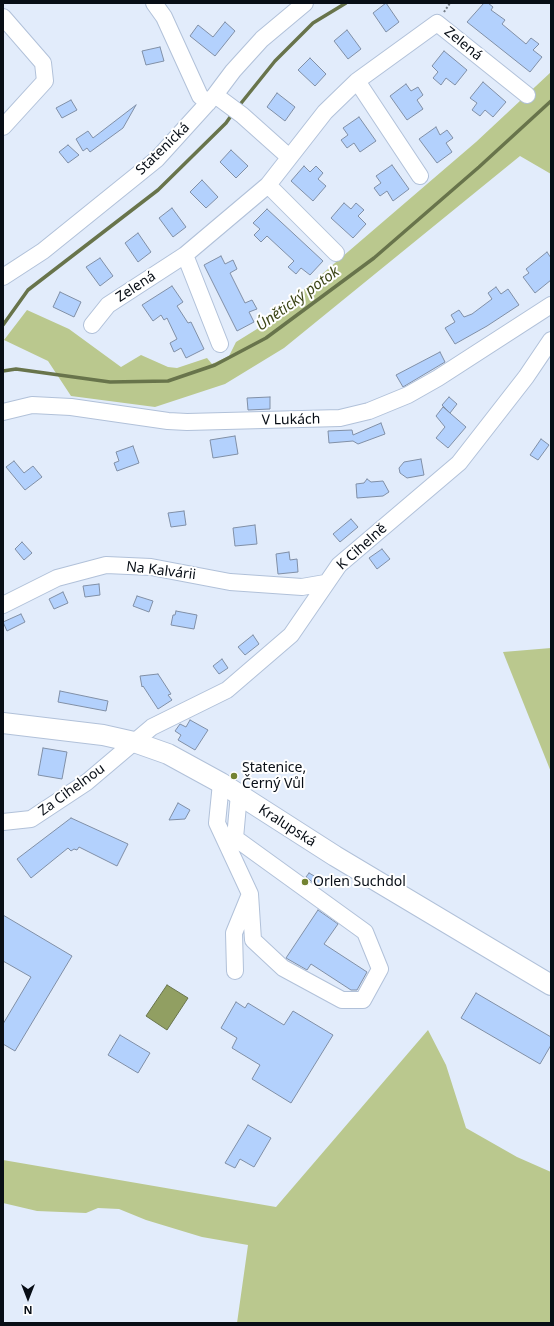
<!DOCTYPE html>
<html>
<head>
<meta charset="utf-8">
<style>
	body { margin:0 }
	#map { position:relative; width:554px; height:1326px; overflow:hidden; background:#e2ecfb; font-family:"Noto Sans",sans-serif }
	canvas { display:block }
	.frame { position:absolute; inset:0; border:4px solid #080e16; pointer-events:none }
	.north { position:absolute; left:8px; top:1278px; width:40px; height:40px; -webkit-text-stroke:3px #fff; paint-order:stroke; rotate:180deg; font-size:11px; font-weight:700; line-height:16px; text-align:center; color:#080e16 }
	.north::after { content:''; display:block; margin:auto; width:14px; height:18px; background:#080e16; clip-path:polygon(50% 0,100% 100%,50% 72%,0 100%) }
</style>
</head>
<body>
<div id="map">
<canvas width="554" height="1326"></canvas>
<div class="frame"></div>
<div class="north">N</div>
</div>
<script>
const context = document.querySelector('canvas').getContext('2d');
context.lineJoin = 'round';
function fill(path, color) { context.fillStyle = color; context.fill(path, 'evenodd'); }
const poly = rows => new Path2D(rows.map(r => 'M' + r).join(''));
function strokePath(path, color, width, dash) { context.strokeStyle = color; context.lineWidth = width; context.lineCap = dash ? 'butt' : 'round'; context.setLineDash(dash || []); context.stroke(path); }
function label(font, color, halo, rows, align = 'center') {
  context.font = font + ' "Noto Sans",sans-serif'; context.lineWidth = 4; context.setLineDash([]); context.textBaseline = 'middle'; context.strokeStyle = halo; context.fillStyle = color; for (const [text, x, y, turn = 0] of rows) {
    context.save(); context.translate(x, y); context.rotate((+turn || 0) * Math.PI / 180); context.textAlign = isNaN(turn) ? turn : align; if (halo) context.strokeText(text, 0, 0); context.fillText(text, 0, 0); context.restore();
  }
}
fill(poly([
	[551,72,551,174,520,156,284,348,225,384,155,407,71,396,48,361,4,340,27,310,69,329,121,367,141,355,168,367,177,368,207,358,212,364,229,356,236,342,257,329,286,305,476,142],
	[551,648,551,772,503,652],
	[428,1030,446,1065,466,1128,517,1157,551,1172,551,1323,237,1323,248,1245,202,1237,146,1220,119,1209,98,1208,86,1213,37,1211,3,1203,3,1160,276,1207]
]), '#bac88e');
const water = poly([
	[167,985,188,998,167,1030,146,1016,167,985]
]);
fill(water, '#919f62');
strokePath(water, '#68744b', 1);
strokePath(poly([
	[238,107,275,61,313,23,346,3],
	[3,325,28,290,158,190,226,123,233,113],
	[3,371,16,369,110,382,168,381,215,365,266,338,374,258,479,167,551,101]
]), '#68744b', 3.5);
const building = poly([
	[386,3,399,22,386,32,373,13,386,3],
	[484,3,488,3,493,7,491,10,505,20,502,24,526,44,531,38,539,44,533,50,542,57,530,72,467,22,484,3],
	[225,22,235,31,215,56,190,36,198,25,213,37,225,22],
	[347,30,361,49,348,59,334,41,347,30],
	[160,47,164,61,146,65,142,51,160,47],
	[444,51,467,70,455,85,446,78,441,85,433,78,438,72,432,66,444,51],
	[310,58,326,74,315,86,298,70,310,58],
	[483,82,506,102,493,117,485,110,480,116,472,110,477,103,470,98,483,82],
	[406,84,411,91,418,87,423,95,417,100,423,109,407,120,390,96,406,84],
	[277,93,295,107,285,121,267,107,277,93],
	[71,100,77,110,62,118,56,108,71,100],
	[136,105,123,128,90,152,87,148,83,151,76,139,88,131,93,138,136,105],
	[359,117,376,141,360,152,354,143,347,148,341,140,348,135,343,128,359,117],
	[436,127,440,135,447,130,453,138,446,143,452,152,437,163,419,139,436,127],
	[68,145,79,155,68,163,59,152,68,145],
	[231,150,248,166,236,178,220,162,231,150],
	[392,165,409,189,393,201,387,191,380,196,374,188,381,183,376,176,392,165],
	[304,166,310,172,316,166,323,173,318,179,326,186,313,201,291,181,304,166],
	[202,180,218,197,206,208,190,192,202,180],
	[344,203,351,209,356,203,364,210,358,216,366,224,353,238,331,218,344,203],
	[172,208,186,227,173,237,159,218,172,208],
	[267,209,323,261,310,275,301,268,296,274,288,267,294,261,267,236,261,242,254,235,260,229,253,223,267,209],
	[138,233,151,252,138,262,125,243,138,233],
	[547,252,551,258,551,280,535,293,523,277,529,273,526,269,547,252],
	[221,256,225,264,233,260,237,269,230,273,245,303,252,300,257,309,249,312,254,322,237,331,204,265,221,256],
	[100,258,113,276,100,286,86,267,100,258],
	[172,286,183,302,177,306,188,323,191,322,204,349,186,358,181,348,174,352,170,343,177,339,167,318,164,320,161,315,153,321,142,305,172,286],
	[496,287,501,294,508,289,519,305,487,326,455,344,445,328,455,322,451,315,459,310,464,317,472,314,492,299,488,293,496,287],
	[60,292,81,302,74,317,53,307,60,292],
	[440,352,445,362,403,387,396,375,440,352],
	[270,397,270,409,248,410,247,398,270,397],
	[449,397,457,404,450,413,442,405,449,397],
	[443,407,466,427,448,448,436,438,445,427,436,416,443,407],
	[381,423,385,434,358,444,353,441,329,443,328,431,352,430,353,435,381,423],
	[235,436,238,454,213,458,210,440,235,436],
	[541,439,549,445,538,460,530,455,541,439],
	[133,446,139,463,117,471,114,463,119,461,116,452,133,446],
	[421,459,424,475,407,478,400,473,399,468,404,462,421,459],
	[14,461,24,473,33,466,42,477,25,490,6,467,14,461],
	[367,479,371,482,383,481,389,492,383,496,357,498,356,484,364,483,367,479],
	[184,511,186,525,171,527,168,513,184,511],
	[351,519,358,527,340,542,333,534,351,519],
	[255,525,257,544,235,546,233,528,255,525],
	[22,542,32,553,24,560,15,549,22,542],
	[382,549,390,559,377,569,369,558,382,549],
	[289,552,290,560,297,559,298,572,278,574,276,554,289,552],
	[99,584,100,595,85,597,83,586,99,584],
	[63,592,68,603,54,609,49,599,63,592],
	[137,596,153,601,149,612,133,606,137,596],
	[176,611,197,615,194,629,171,625,173,615,175,615,176,611],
	[21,614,25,622,7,631,3,622,21,614],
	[253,635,259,644,245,655,238,647,253,635],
	[222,659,228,668,219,674,213,666,222,659],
	[158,674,171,694,168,695,172,700,158,709,143,686,142,687,140,676,158,674],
	[60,691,108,701,106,711,58,702,60,691],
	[190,720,208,730,195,750,178,740,181,735,175,731,180,724,186,727,190,720],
	[43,748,67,752,62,779,38,775,43,748],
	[178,803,190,810,185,819,169,820,178,803],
	[71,818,128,844,117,866,79,847,77,850,74,849,71,851,68,848,31,878,17,859,71,818],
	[309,873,323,881,319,887,306,877,309,873],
	[318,910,338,924,324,944,367,972,357,990,351,990,311,964,307,970,286,958,318,910],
	[3,915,72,956,15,1051,3,1044,3,1024,31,977,3,961,3,915],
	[476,993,551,1037,551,1045,540,1064,461,1018,476,993],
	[236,1002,245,1008,248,1003,284,1025,293,1011,333,1035,291,1103,252,1079,260,1065,232,1048,237,1038,221,1028,236,1002],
	[120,1035,150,1053,138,1073,108,1055,120,1035],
	[248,1125,271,1138,254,1167,240,1159,235,1168,225,1163,248,1125]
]);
fill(building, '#b3d1fd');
strokePath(building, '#808fa6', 1);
const minor = poly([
	[154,3,164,17,200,96,208,103],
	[3,17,43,63,45,81,3,127],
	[357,81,420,176],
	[215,95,242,115,289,157],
	[268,185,336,253],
	[185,255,220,344],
	[3,277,43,251,157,159,215,95,233,71,262,39,305,3],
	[92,325,108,305,185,255,268,185,325,112,357,81,437,23,527,95],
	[3,412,32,405,71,407,168,421,187,422,340,418,369,411,408,395,438,378,551,305],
	[3,605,57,578,106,565,151,567,230,582,302,587,325,583],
	[221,783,217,823,250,894,234,933,235,971],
	[239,794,235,838,365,932,380,969,363,1000,342,1000,283,968,253,940,250,894],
	[3,822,31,819,87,782,152,727,227,690,291,635,339,565,459,463,526,377,551,340]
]);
const major = poly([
	[3,723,103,735,134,742,168,754,221,783,335,856,551,985]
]);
strokePath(minor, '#b1c1d9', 18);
strokePath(major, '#b1c1d9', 22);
strokePath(poly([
	[444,12,450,3]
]), '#737b86', 2, [2, 2]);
strokePath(minor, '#fff', 16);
strokePath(major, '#fff', 20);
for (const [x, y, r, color] of [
	[234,776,4,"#738332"],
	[305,882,4,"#738332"]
]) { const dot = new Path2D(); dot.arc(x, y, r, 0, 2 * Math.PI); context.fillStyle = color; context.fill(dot); strokePath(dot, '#fff', 1.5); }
label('14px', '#080e16', '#fff', [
	["Zelená",463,44,39],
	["Statenická",163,149,-44],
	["Zelená",136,287,-33],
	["V Lukách",291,420,-1],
	["K Cihelně",362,547,-42],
	["Na Kalvárii",161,571,7],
	["Za Cihelnou",72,790,-36],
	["Kralupská",287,826,33]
]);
label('14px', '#080e16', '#fff', [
	["Statenice,",242,768],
	["Černý Vůl",242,784],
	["Orlen Suchdol",313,882]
], 'left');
label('italic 15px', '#3d4718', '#fff', [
	["Únětický potok",298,299,-36]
]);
</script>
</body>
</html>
